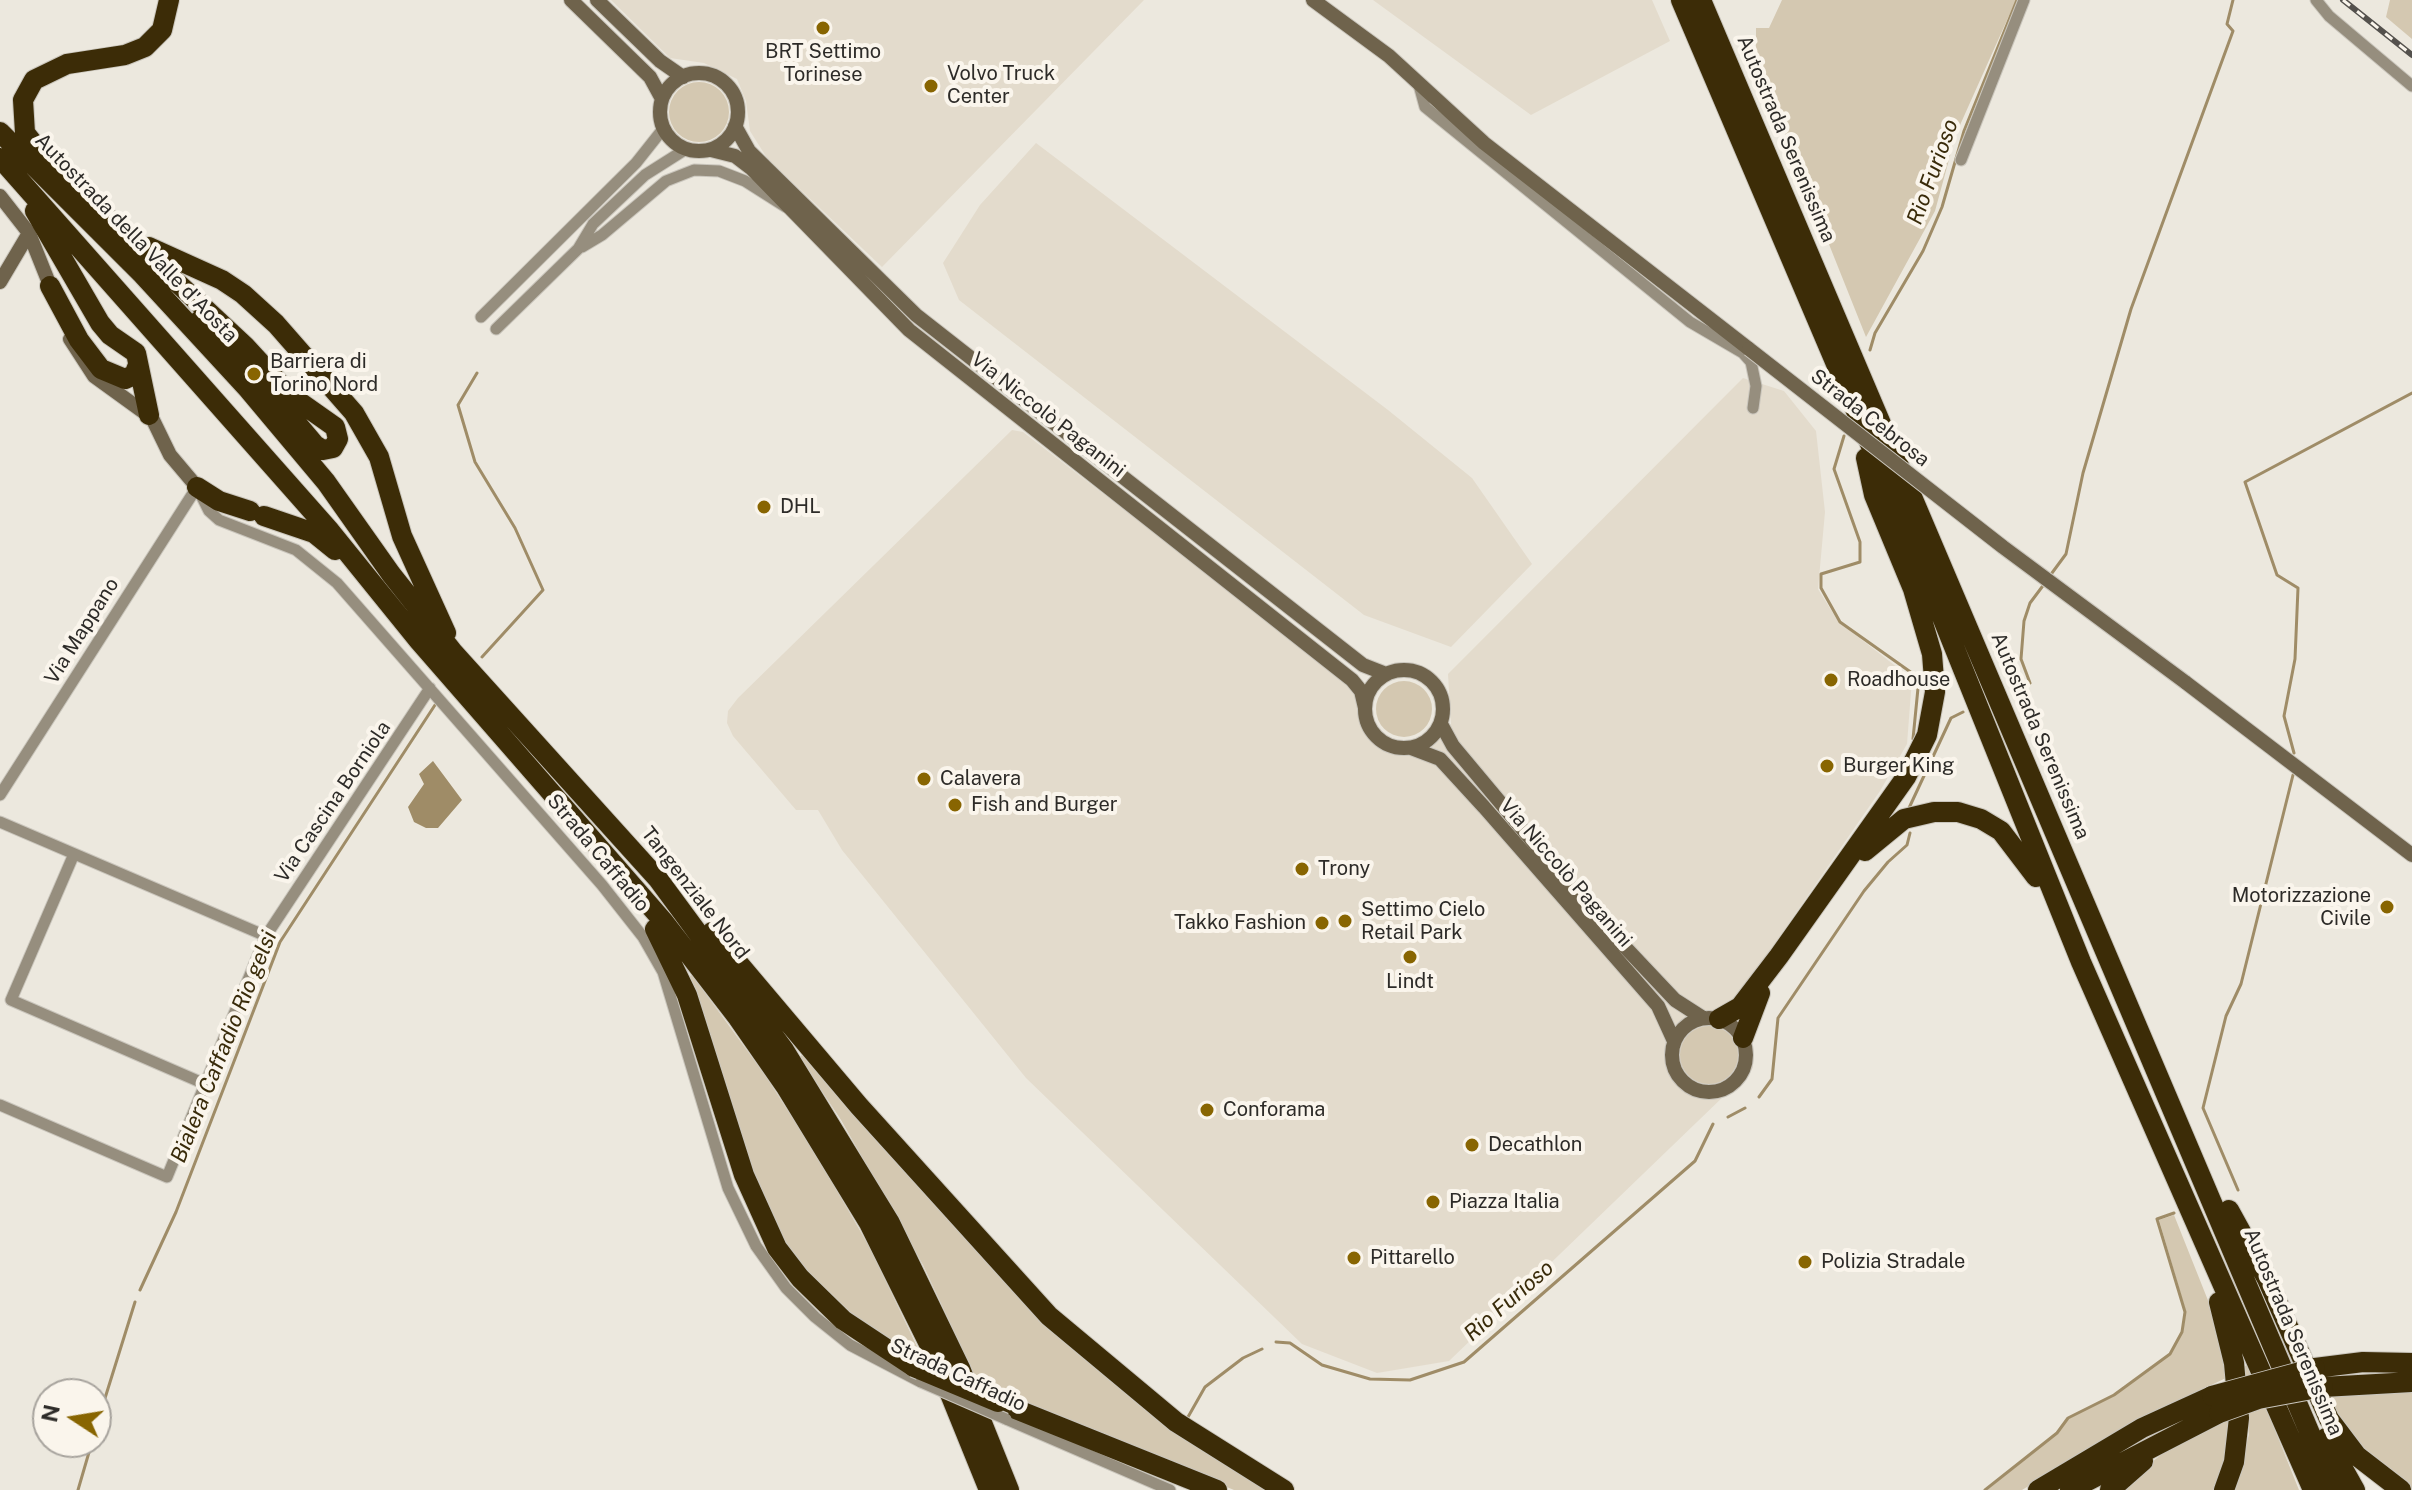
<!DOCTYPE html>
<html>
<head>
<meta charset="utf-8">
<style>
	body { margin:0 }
	#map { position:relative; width:2412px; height:1490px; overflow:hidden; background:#ece8de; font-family:"Public Sans",sans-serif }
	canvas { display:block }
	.north { position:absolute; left:32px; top:1378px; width:80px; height:80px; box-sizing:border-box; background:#faf5ec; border:2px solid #a8a49e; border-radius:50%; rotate:282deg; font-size:22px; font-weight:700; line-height:32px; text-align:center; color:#2d2b28 }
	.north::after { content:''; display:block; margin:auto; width:28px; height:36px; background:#886501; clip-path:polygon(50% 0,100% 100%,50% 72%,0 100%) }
</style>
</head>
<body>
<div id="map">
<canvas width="2412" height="1490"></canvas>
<div class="north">N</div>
</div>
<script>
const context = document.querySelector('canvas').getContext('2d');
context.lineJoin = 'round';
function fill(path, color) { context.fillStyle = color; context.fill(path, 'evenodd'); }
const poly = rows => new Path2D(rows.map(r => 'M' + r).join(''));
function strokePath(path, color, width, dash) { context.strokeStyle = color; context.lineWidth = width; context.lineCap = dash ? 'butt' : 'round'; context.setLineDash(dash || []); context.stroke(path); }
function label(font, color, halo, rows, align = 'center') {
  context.font = font + ' "Public Sans",sans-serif'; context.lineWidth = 8; context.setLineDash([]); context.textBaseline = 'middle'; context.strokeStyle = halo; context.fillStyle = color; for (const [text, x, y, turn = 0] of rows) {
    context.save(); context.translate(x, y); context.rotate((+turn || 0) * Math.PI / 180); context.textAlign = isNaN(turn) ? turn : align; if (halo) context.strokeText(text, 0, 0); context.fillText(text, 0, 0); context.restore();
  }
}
fill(poly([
	[611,0,1144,0,882,267,767,158,750,131,746,101,737,79,704,63,670,58],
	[1373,0,1652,0,1670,41,1531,115],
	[1036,143,1388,410,1472,478,1532,564,1451,647,1364,615,959,300,943,263,980,205],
	[1743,378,1784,391,1816,431,1825,512,1818,589,1838,621,1912,679,1907,744,1880,791,1742,991,1753,1068,1449,1361,1377,1373,1302,1344,1026,1078,842,850,818,810,796,810,733,736,727,723,728,711,738,698,1012,430,1023,432,1340,676,1356,697,1378,746,1417,755,1451,724,1448,674]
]), '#e3dbcc');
fill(poly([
	[1782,0,2016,0,1956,134,1935,211,1866,337,1767,89,1756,52,1756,28,1769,28],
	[2390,0,2412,0,2412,39,2386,17],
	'669 112a30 30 0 1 1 60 0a30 30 0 1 1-60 0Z',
	'1376 709a28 28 0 1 1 56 0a28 28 0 1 1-56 0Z',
	[692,975,765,1075,817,1156,870,1248,923,1359,898,1349,817,1288,762,1209,689,976],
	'1680 1055a29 29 0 1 1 58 0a29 29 0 1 1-58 0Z',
	[802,1055,1023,1299,1268,1490,1234,1490,978,1383,923,1265,841,1120,799,1057],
	[2174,1215,2215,1318,2228,1377,2126,1426,2022,1490,1987,1490,2058,1433,2068,1419,2114,1395,2170,1355,2183,1332,2186,1312,2159,1220],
	[2249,1365,2299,1490,2235,1490,2249,1434,2245,1366],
	[2412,1390,2412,1490,2360,1452,2323,1394],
	[2231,1419,2230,1446,2216,1490,2117,1490,2162,1454,2199,1431]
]), '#d4c8b1');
fill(poly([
	[433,761,462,800,438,828,426,828,414,822,408,807,424,784,419,774]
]), '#9f8c67');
strokePath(poly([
	[1870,350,1875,333,1923,251,1942,207,1964,131,2017,0],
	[477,373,458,405,475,462,515,528,543,590,482,657],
	[1844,436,1834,469,1860,542,1860,562,1821,574,1821,588,1840,622,1919,678,1913,739],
	[2049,577,2066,554,2083,473,2131,309,2233,31,2227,24,2233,0],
	[2030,683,2021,659,2024,621,2030,603,2045,583],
	[2294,753,2284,716,2295,659,2298,588,2277,575,2245,482,2412,393],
	[1909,808,1951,718,1963,712],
	[1759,1097,1772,1079,1778,1018,1864,891,1888,862,1907,845,1910,833],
	[1728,1117,1745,1108],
	[2238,1190,2203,1108,2226,1016,2241,984,2293,775],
	[140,1290,176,1212,280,942,435,705],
	[1276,1342,1290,1343,1322,1365,1370,1379,1410,1380,1464,1362,1695,1161,1713,1124],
	[1188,1417,1205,1387,1243,1358,1262,1349],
	[96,1427,135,1302],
	[78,1490,92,1442],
	[1985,1490,2057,1433,2068,1418,2114,1395,2170,1354,2182,1332,2185,1312,2157,1219,2174,1213]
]), '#9f8c67', 3);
const street = poly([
	[2316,0,2329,16,2412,86],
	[1419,85,1425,107,1690,322,1743,353,1751,362,1756,386,1753,408],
	[1961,160,2024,0],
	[582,247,602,235,666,181,694,170,719,171,745,181,786,207],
	[481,317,636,163,663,129],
	[496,329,578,249,593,224,645,175,686,149],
	[0,795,197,487,209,511,219,520,296,550,337,583,602,885,643,937,663,972,728,1188,756,1246,786,1288,815,1317,850,1345,921,1382],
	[0,822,266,936],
	[74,854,11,1000,205,1084],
	[0,1105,167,1177,266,936,430,688],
	[1006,1419,1170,1490]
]);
const secondary = poly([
	[571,0,650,77,662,99],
	[597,0,660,61,683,77],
	[1313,0,1389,56,1484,143,1749,349],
	'660 112a39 39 0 1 1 78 0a39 39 0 1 1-78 0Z',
	[735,126,749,151,916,315,1363,665,1386,674],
	[711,150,735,156,752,169,909,330,1352,680,1361,691,1365,708],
	[0,196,29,233,53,293],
	[0,282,29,233],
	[70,339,94,376,152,418,170,455,197,487],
	'1365 709a39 39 0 1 1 78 0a39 39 0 1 1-78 0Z',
	[2185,682,2412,855],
	[1441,724,1453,746,1591,911,1675,1000,1703,1018],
	[1411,748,1440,759,1484,807,1658,1006,1674,1041],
	'1672 1055a37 37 0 1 1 74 0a37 37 0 1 1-74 0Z'
]);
const highway = poly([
	[169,0,162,30,145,47,125,55,67,64,34,80,23,100,25,133,49,163,245,346,291,396,335,427,338,439,333,448,323,450,315,445,240,356,200,320],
	[1681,0,1911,540,2081,962,2313,1490],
	[1701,0,2334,1490],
	[0,132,142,274,248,389,326,482,391,574,453,652,658,879,784,1050,890,1223,960,1368,1009,1490],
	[0,158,330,531,419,641,664,922,738,1018,786,1087,869,1223,933,1352,989,1490],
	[35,211,100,323,110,335,136,353,149,415],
	[149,247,222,280,243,294,276,324,354,413,379,457,402,536,446,633],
	[50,286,79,340,101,369,125,379,134,375,138,365],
	[197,487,219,501,250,511],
	[264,516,314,533,335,550],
	[1865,851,1904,819,1934,812,1958,812,1981,819,2001,831,2036,877],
	[655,929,687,995,744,1175,777,1248,800,1278,843,1320,914,1367],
	[712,932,859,1106,1049,1316,1176,1422,1284,1490],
	[1719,1019,1740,1007,1779,956,1906,777,1927,735,1935,692,1932,654,1913,589,1874,495,1866,458],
	[1743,1038,1760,993],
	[2229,1210,2267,1279,2329,1419,2357,1456,2401,1490],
	[2219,1302,2234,1363,2239,1418,2234,1462,2224,1490],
	[2315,1368,2363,1362,2412,1363],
	[2323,1387,2412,1382],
	[998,1402,1217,1490],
	[2326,1438,2355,1490],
	[2038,1490,2142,1428,2212,1396],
	[2070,1490,2219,1413],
	[2110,1490,2143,1461]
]);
strokePath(street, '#cac6bd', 13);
strokePath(secondary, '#cac6bd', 16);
strokePath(highway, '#cac6bd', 22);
strokePath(street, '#968e7e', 11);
strokePath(secondary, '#6f634c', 14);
strokePath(highway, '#3c2c07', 20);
const rail = poly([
	[2343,0,2412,55]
]);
strokePath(rail, '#54514d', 6);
strokePath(rail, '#faf5ec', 3, [9]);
const streetBridge = poly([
	[921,1382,1006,1419]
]);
const secondaryBridge = poly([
	[1749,349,2003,547,2185,682]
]);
const highwayBridge = poly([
	[914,1367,998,1402],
	[2212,1396,2315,1368],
	[2219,1413,2258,1399,2323,1387]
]);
strokePath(streetBridge, '#cac6bd', 13, []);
strokePath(secondaryBridge, '#cac6bd', 16, []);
strokePath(highwayBridge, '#cac6bd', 22, []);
strokePath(streetBridge, '#968e7e', 11);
strokePath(secondaryBridge, '#6f634c', 14);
strokePath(highwayBridge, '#3c2c07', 20);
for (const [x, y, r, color] of [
	[823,28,8,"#886501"],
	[931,86,8,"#886501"],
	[254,374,8,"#886501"],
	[764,507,8,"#886501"],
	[1831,680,8,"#886501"],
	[1827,766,8,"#886501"],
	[924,779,8,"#886501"],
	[955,805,8,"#886501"],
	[1302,869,8,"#886501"],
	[2387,907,8,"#886501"],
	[1345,921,8,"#886501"],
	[1322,923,8,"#886501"],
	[1410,957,8,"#886501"],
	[1207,1110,8,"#886501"],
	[1472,1145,8,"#886501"],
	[1433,1202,8,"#886501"],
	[1354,1258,8,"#886501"],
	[1805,1262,8,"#886501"]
]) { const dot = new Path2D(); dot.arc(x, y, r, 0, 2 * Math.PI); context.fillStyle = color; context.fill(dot); strokePath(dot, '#faf5ec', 3); }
label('20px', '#2d2b28', '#faf5ec', [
	["BRT Settimo",823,52,"center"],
	["Torinese",823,75,"center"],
	["Volvo Truck",947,74],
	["Center",947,97],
	["Barriera di",270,362],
	["Torino Nord",270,385],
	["DHL",780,507],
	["Roadhouse",1847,680],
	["Burger King",1843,766],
	["Calavera",940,779],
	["Fish and Burger",971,805],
	["Trony",1318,869],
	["Motorizzazione",2371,896,"right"],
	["Civile",2371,919,"right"],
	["Settimo Cielo",1361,910],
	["Retail Park",1361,933],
	["Takko Fashion",1306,923,"right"],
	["Lindt",1410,982,"center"],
	["Conforama",1223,1110],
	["Decathlon",1488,1145],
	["Piazza Italia",1449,1202],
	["Pittarello",1370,1258],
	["Polizia Stradale",1821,1262]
], 'left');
label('20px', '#2d2b28', '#faf5ec', [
	["Autostrada Serenissima",1786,139,67],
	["Autostrada della Valle d'Aosta",136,238,46],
	["Via Niccolò Paganini",1048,415,38],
	["Strada Cebrosa",1870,418,38],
	["Via Mappano",82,631,-58],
	["Autostrada Serenissima",2040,736,67],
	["Via Cascina Borniola",333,802,-56],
	["Strada Caffadio",598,853,50],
	["Via Niccolò Paganini",1566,873,49],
	["Tangenziale Nord",695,893,52],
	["Autostrada Serenissima",2293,1332,67],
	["Strada Caffadio",958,1375,25]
]);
label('italic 22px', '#392b0a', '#faf5ec', [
	["Rio Furioso",1933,172,-70],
	["Bialera Caffadio Rio gelsi",224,1047,-68],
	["Rio Furioso",1509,1301,-41]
]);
</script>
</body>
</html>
